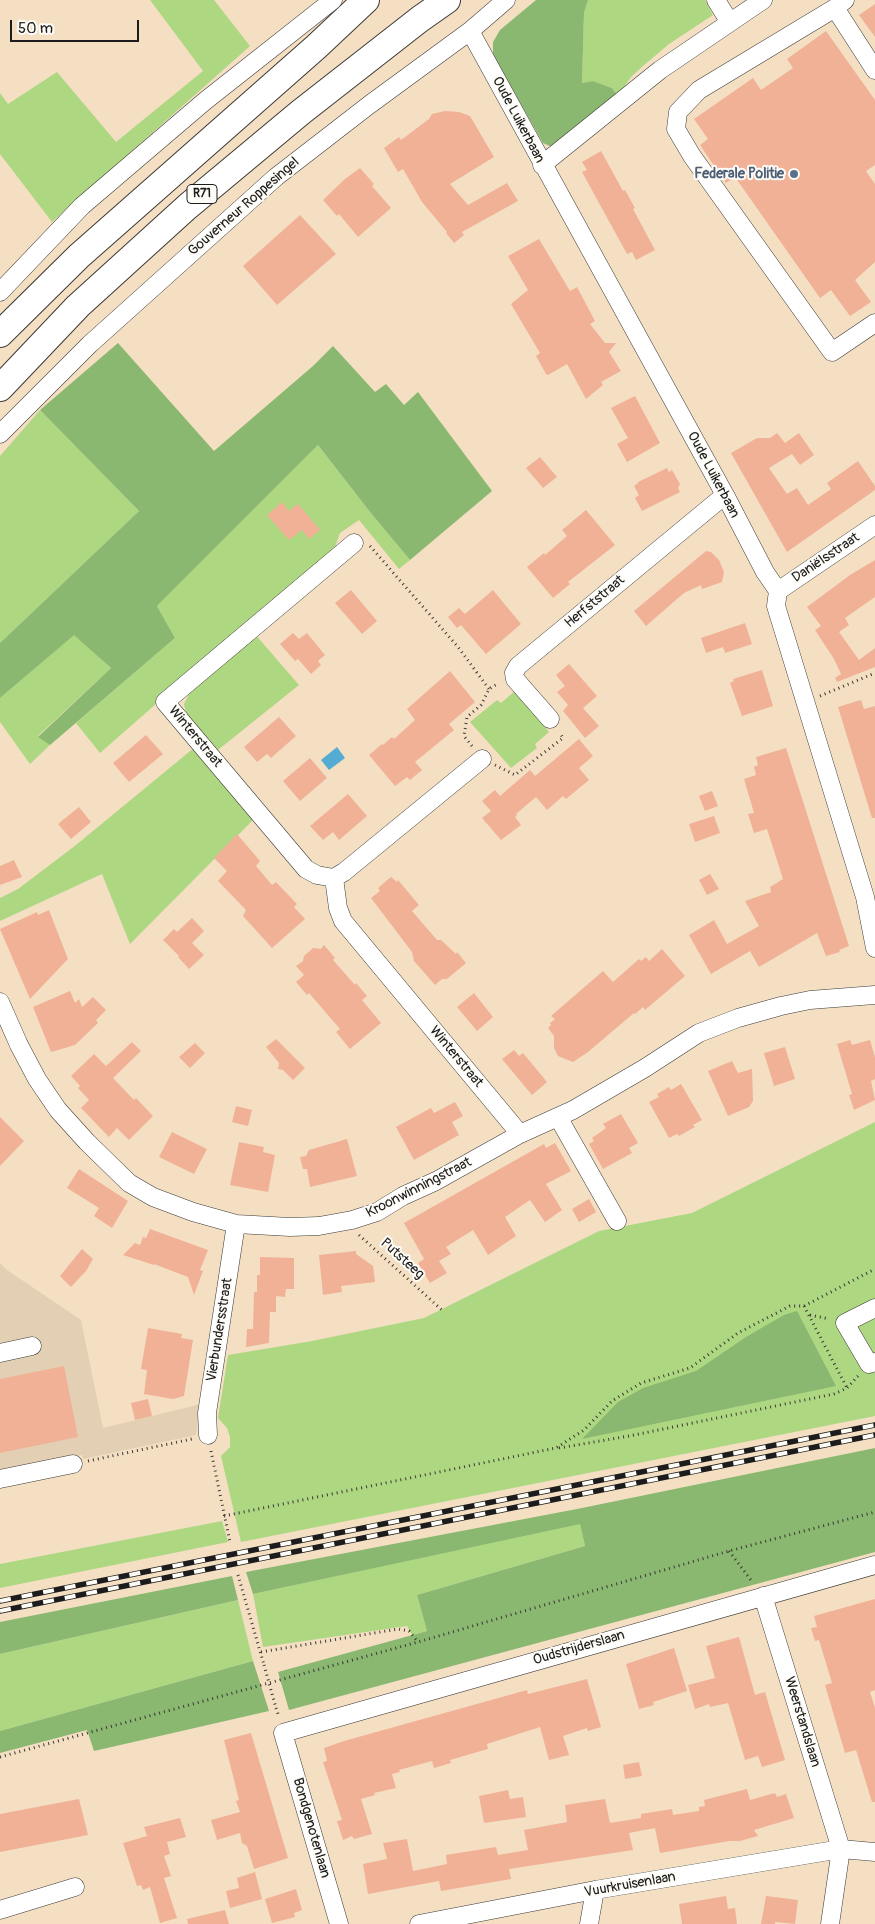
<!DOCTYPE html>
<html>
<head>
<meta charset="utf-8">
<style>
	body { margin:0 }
	#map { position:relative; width:875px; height:1924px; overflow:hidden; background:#f4dfc3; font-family:Pangolin,sans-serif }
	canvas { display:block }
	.scale { position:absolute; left:10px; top:20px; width:129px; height:22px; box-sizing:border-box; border:2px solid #1c1c1c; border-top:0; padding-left:6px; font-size:15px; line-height:18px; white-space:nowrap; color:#1c1c1c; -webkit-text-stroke:4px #fdfcf7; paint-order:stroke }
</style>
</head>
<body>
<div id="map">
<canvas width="875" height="1924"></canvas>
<div class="scale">50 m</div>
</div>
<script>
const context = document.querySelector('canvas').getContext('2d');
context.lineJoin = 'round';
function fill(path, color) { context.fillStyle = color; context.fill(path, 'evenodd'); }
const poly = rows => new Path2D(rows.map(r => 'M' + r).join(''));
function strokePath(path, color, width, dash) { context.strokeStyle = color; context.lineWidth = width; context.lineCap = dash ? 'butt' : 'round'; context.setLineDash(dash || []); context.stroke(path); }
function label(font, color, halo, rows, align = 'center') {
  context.font = font + ' Pangolin,sans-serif'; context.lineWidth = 4; context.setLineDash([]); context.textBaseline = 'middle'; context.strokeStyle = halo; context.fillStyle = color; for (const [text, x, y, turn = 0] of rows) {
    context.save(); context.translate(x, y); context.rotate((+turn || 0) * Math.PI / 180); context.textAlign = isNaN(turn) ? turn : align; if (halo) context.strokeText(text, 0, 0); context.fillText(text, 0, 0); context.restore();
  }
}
fill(poly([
	[0,1263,7,1270,81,1320,103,1428,201,1404,196,1435,83,1459,82,1455,0,1472,0,1362,38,1352,34,1337,0,1345]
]), '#e3d0b4');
fill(poly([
	[150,0,214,0,250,46,52,222,0,154,0,93,8,104,57,72,116,142,203,71],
	[588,0,705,0,713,15,669,44,643,66,631,77,618,96,612,88,593,81,582,83,584,13],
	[40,410,139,511,0,643,0,456],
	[318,445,370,512,410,560,399,569,359,520,340,533,335,547,100,753,76,723,175,638,157,606],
	[254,633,299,685,218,750,186,713,184,704,191,690],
	[74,634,111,668,38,736,50,745,30,764,0,722,0,698],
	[515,691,549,732,535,744,537,748,511,768,470,722,497,700,501,703],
	[195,747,255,818,130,944,102,874,0,921,0,898,18,889,76,845],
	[875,1122,875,1416,241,1542,221,1456,230,1447,230,1437,227,1428,218,1418,228,1355,312,1341,424,1318,599,1231,692,1213],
	[222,1521,228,1542,0,1588,0,1564],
	[580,1523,585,1546,417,1595,427,1631,412,1635,407,1626,263,1647,253,1594],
	[238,1600,253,1661,0,1731,0,1654]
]), '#aed782');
fill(poly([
	[536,0,588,0,584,13,582,83,593,81,612,88,618,96,552,147,543,143,493,55,493,42,500,30],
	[118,343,214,451,313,366,333,346,375,392,386,384,404,405,418,392,492,491,410,560,370,512,318,445,157,606,175,638,50,745,38,737,111,668,74,635,0,698,0,643,139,511,40,410],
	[797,1311,836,1386,582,1439,618,1402,643,1388,696,1371,746,1337,784,1315],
	[875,1448,875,1552,289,1710,278,1672,427,1631,417,1595,585,1546,580,1524,253,1594,246,1572,577,1509],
	[232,1576,238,1600,0,1654,0,1622],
	[253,1661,269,1711,94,1751,87,1730,0,1753,0,1731]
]), '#8ab870');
fill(poly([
	[337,747,345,758,329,770,321,760]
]), '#55acd2');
fill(poly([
	[875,4,875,37,859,15],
	[826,31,875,100,875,165,866,171,875,184,875,262,855,280,871,302,850,316,831,290,820,298,735,177,726,183,700,145,708,139,694,119,753,78,761,90,793,68,787,59],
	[445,111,459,112,470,116,494,157,450,184,468,205,507,183,518,201,462,232,464,235,454,243,446,233,447,232,422,202,403,169,398,172,384,148,399,137,401,140,429,119,432,114],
	[601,151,623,191,625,190,635,208,633,209,655,250,636,260,632,252,627,254,582,172,587,170,582,162],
	[360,168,374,184,372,186,391,208,358,237,339,214,337,216,323,200,345,179],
	[300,215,336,254,277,305,243,266],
	[539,239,570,291,577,287,595,321,590,324,605,343,616,343,609,352,621,371,601,382,603,385,586,399,567,364,548,375,546,374,536,356,540,353,511,304,528,290,508,256],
	[635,396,660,443,627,462,617,444,628,438,611,408],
	[777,433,785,443,799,433,814,455,800,465,792,454,769,468,787,494,797,488,808,505,831,489,827,483,858,461,875,486,875,490,787,552,731,453,757,438,770,438],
	[540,457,557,477,543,488,526,468],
	[667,468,669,472,672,470,680,484,678,488,680,492,642,511,635,498,639,495,634,486,638,483,638,482],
	[282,502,289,511,298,504,320,530,309,539,302,530,289,540,267,515],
	[586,510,615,545,568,582,570,584,553,598,527,567,544,553,545,555,567,536,562,530],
	[706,551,711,552,719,560,724,572,722,582,702,589,701,585,684,593,646,626,634,611],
	[875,560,875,597,845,618,849,625,839,632,859,660,875,648,875,667,837,682,835,678,841,674,834,659,815,630,821,626,807,607,850,575],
	[351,590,377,621,362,634,335,603],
	[493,590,521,624,486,654,461,625,457,628,448,617,459,608,465,614],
	[745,623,752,644,725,653,723,647,706,653,701,638],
	[293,633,299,639,307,633,325,655,318,661,321,665,311,674,298,659,295,661,280,644],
	[569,664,597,696,583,708,599,726,585,738,563,711,568,705,557,692,565,686,556,675],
	[762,670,773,706,742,716,730,683,734,681,733,679],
	[450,671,475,702,449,724,454,730,415,762,422,770,410,780,407,777,395,786,369,755,382,744,383,745,392,737,394,739,415,720,407,709],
	[861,700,864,709,875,706,875,818,872,818,838,707],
	[279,717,296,736,271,758,267,754,257,762,244,747],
	[146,735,163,754,129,782,113,763],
	[579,739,593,756,579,768,589,780,566,799,563,796,547,810,536,797,516,814,517,815,515,817,521,825,501,840,482,818,491,811,482,801,495,790,500,796,530,770,535,776],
	[786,748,849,946,839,950,840,952,826,956,817,933,759,967,750,951,711,974,689,935,714,920,727,944,759,926,745,901,771,892,770,887,783,879,767,829,754,833,748,814,754,813,744,779,756,775,754,767,758,765,756,757],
	[310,758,327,778,300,801,283,781],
	[712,791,718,806,705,811,699,796],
	[348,794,367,816,339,840,333,832,323,840,310,826],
	[79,807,91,822,71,839,58,824],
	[714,816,720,833,695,842,689,824],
	[237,834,260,861,256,866,272,885,276,882,297,904,294,907,305,919,272,948,243,916,246,910,218,881,227,871,214,858],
	[14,860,22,877,0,885,0,866],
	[710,874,719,889,707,895,699,880],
	[391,877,397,882,398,880,419,905,412,911,437,940,441,940,456,954,457,952,466,963,447,979,442,979,435,985,414,961,412,952,371,898,380,891,378,888],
	[49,910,68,959,30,999,0,929,37,912,38,915],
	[192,918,204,931,192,943,204,955,189,969,178,957,179,956,163,940,174,929,177,932],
	[324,945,335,958,333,960,355,985,356,983,367,996,362,1000,381,1023,350,1049,336,1032,340,1029,309,993,307,995,296,982,304,975,296,966,303,961,304,956,313,948,321,949],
	[662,949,685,976,645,1010,643,1007,635,1014,634,1013,588,1052,573,1062,558,1056,554,1048,554,1036,548,1028,551,1025,550,1023,555,1019,551,1016,603,971,613,982,639,959,641,961,646,957,649,961],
	[70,991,75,1003,79,999,82,1007,93,997,106,1010,96,1020,98,1023,75,1045,51,1052,33,1007],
	[474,993,493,1017,477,1031,457,1007],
	[276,1039,305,1068,293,1080,283,1070,278,1069,279,1063,266,1047],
	[850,1040,852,1045,870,1040,875,1057,875,1079,871,1081,875,1100,854,1110,849,1095,852,1094,837,1044],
	[132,1042,141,1051,113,1078,134,1100,136,1098,153,1116,129,1140,117,1128,109,1137,81,1108,89,1100,78,1088,80,1086,71,1076,94,1054,106,1066],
	[195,1043,205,1053,190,1068,179,1057],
	[785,1047,795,1079,774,1086,764,1053],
	[514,1050,519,1056,523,1053,547,1082,532,1095,502,1059],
	[732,1061,738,1073,752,1069,753,1101,749,1107,728,1116,708,1071],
	[681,1084,702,1120,693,1125,695,1127,679,1136,677,1134,669,1138,649,1102,659,1097,657,1094,669,1087,671,1090],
	[455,1102,463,1116,452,1122,459,1135,414,1160,396,1127,431,1108,434,1113],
	[236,1106,252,1110,248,1126,232,1122],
	[621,1114,638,1143,629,1148,632,1153,603,1169,589,1144,594,1141,592,1138,606,1128,603,1124],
	[0,1117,24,1141,0,1166],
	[172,1132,207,1149,194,1174,159,1157],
	[347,1139,357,1176,310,1187,307,1169,303,1169,300,1157,306,1156,309,1150],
	[239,1142,264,1147,263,1152,275,1155,268,1192,230,1185],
	[555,1143,571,1171,546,1184,562,1210,545,1222,530,1200,505,1217,516,1236,488,1255,473,1230,446,1247,451,1254,439,1261,447,1273,430,1283,418,1263,424,1259,404,1223,544,1144,546,1148],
	[79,1169,128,1201,112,1228,94,1216,99,1208,67,1188],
	[589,1199,596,1212,579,1222,572,1209],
	[150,1229,208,1250,200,1270,203,1271,194,1295,188,1277,154,1264,154,1265,123,1255,135,1243,140,1245,143,1237,146,1238],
	[82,1249,93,1259,86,1271,71,1287,60,1276],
	[356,1251,356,1254,373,1266,375,1282,341,1286,342,1292,323,1295,319,1255],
	[260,1257,294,1258,294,1289,286,1289,285,1297,276,1296,276,1312,270,1312,269,1343,246,1347,247,1329,253,1329,254,1292,257,1292,257,1275,260,1275],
	[148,1328,182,1334,181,1338,193,1340,184,1396,173,1399,144,1394,147,1370,141,1369],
	[64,1366,78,1437,0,1453,0,1379],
	[148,1399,152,1416,135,1420,131,1403],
	[875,1599,875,1690,870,1692,875,1708,875,1802,872,1802,856,1750,845,1753,825,1685,832,1683,819,1640,815,1641,811,1628,817,1627,814,1616],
	[739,1637,755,1695,765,1692,785,1760,762,1767,758,1756,745,1760,728,1703,710,1707,709,1704,695,1709,688,1685,715,1678,706,1646],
	[674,1648,687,1691,653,1702,654,1705,639,1709,626,1664],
	[587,1679,601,1727,588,1731,587,1728,563,1736,569,1755,549,1760,540,1727,487,1744,488,1749,450,1760,451,1763,434,1768,432,1761,399,1770,400,1772,392,1774,396,1788,374,1793,375,1795,361,1799,372,1834,354,1839,352,1836,343,1840,337,1821,342,1820,323,1762,327,1761,324,1748,344,1741,527,1690,528,1694],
	[251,1733,288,1858,254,1869,247,1846,242,1843,240,1833,217,1840,211,1820,240,1812,236,1801,239,1800,224,1740],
	[639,1762,642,1776,625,1779,623,1765],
	[747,1789,750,1800,775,1793,777,1797,786,1794,794,1818,754,1830,758,1836,740,1841,729,1841,660,1853,655,1828,629,1833,633,1850,509,1869,511,1879,441,1891,439,1881,368,1894,363,1864,387,1859,383,1843,407,1839,413,1871,447,1864,446,1855,496,1847,498,1855,528,1850,524,1830,567,1822,565,1805,605,1799,610,1823,641,1818,641,1814,672,1809,673,1815,699,1811,699,1807,705,1806,704,1800],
	[508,1790,510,1799,523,1797,526,1817,484,1823,479,1796],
	[79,1799,88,1835,0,1852,0,1814],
	[180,1818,186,1837,167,1842,170,1854,164,1856,171,1876,164,1878,177,1918,160,1923,150,1887,143,1890,141,1885,137,1886,123,1843,147,1836,144,1827],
	[255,1872,262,1899,230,1908,226,1891,239,1888,237,1878],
	[296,1889,302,1910,294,1913,295,1917,272,1923,265,1899],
	[726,1896,728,1909,735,1908,737,1924,682,1924,679,1904],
	[766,1896,798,1900,795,1924,775,1922,775,1924,761,1924],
	[225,1910,229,1924,188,1924,187,1919]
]), '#f1b196');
const minor = poly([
	[716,0,729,21],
	[845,0,835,8,875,70],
	[835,8,699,90,678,112,676,129,692,156,832,352,875,323],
	[470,31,725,495,765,572,778,591,776,606,865,897,875,948],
	[542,165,660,70,763,0],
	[0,292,82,206,205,101,333,0],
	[0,434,90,344,276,177,369,105,470,31,506,0],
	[354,543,165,702,306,869,317,875,334,878,344,872,482,759],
	[778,591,875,525],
	[550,719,515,679,514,673,518,666,725,495],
	[334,878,338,908,343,921,520,1134],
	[0,1002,19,1045,37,1079,58,1110,87,1142,129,1183,153,1197,193,1212,236,1224,290,1227,319,1226,352,1220,377,1212,403,1196,436,1181,520,1134,573,1110,645,1068,699,1033,738,1018,781,1006,810,1000,875,995],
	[558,1117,617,1221],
	[875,1308,845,1323,869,1364,875,1362],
	[0,1353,32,1346],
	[208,1435,207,1413,236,1224],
	[0,1479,73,1464],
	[763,1596,841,1849,830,1924],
	[0,1910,75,1887],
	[339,1924,283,1733,875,1565],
	[419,1924,595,1890,841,1849,875,1852],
	[589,1924,595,1890]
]);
const highway = poly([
	[0,334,79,256,316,47,366,0],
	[0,388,78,306,187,207,301,112,420,19,447,0]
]);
strokePath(minor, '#3c3935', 19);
strokePath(highway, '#3c3935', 28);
strokePath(poly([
	[370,546,458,647,489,689],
	[820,696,875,673],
	[472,746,464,736,467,717,481,705,489,689,499,683],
	[495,765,515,775,563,738,560,733],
	[359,1235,442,1310],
	[804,1306,847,1388],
	[810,1315,829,1319],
	[559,1448,629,1436,834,1394,847,1388,858,1376],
	[211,1451,230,1542],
	[88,1461,192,1439],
	[224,1516,556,1448,584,1430,612,1401,641,1383,690,1368,738,1333,790,1306,804,1306,875,1269],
	[729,1551,753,1583],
	[238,1575,264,1665],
	[261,1652,398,1629,409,1631,418,1642],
	[276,1708,279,1717],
	[0,1757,418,1642,729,1551,875,1512]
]), '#3c3935', 3, [1, 4]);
strokePath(minor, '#fff', 18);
strokePath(highway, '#fff', 26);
const rail = poly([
	[0,1601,875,1425],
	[0,1611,875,1435]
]);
strokePath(rail, '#1c1c1c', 5.5);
strokePath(rail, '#fdfcf7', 4, [11]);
strokePath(poly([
	[264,1665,276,1708]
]), '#3c3935', 3, [1, 4]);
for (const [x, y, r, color] of [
	[794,174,5,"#5c6f8a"]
]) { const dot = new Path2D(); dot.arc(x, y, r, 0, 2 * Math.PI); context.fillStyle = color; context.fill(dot); strokePath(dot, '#fdfcf7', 2); }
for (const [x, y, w] of [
	[202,194,30]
]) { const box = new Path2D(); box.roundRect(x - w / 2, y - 9.5, w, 19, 4); context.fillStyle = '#fdfcf7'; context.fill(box); strokePath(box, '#1c1c1c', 1); }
label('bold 12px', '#1c1c1c', null, [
	["R71",202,194]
]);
label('14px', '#1c1c1c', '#fdfcf7', [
	["Oude Luikerbaan",518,120,62],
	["Gouverneur Roppesingel",244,207,-41],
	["Oude Luikerbaan",713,475,62],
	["Daniëlsstraat",826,558,-34],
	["Herfststraat",595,602,-40],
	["Winterstraat",195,737,50],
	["Winterstraat",456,1057,50],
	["Kroonwinningstraat",419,1188,-27],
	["Putsteeg",402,1259,42],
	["Vierbundersstraat",220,1330,-81],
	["Oudstrijderslaan",579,1648,-16],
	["Weerstandslaan",802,1722,73],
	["Bondgenotenlaan",311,1828,74],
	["Vuurkruisenlaan",630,1885,-10]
]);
label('bold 14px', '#4e5e75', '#fdfcf7', [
	["Federale Politie",784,174]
], 'right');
</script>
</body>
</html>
